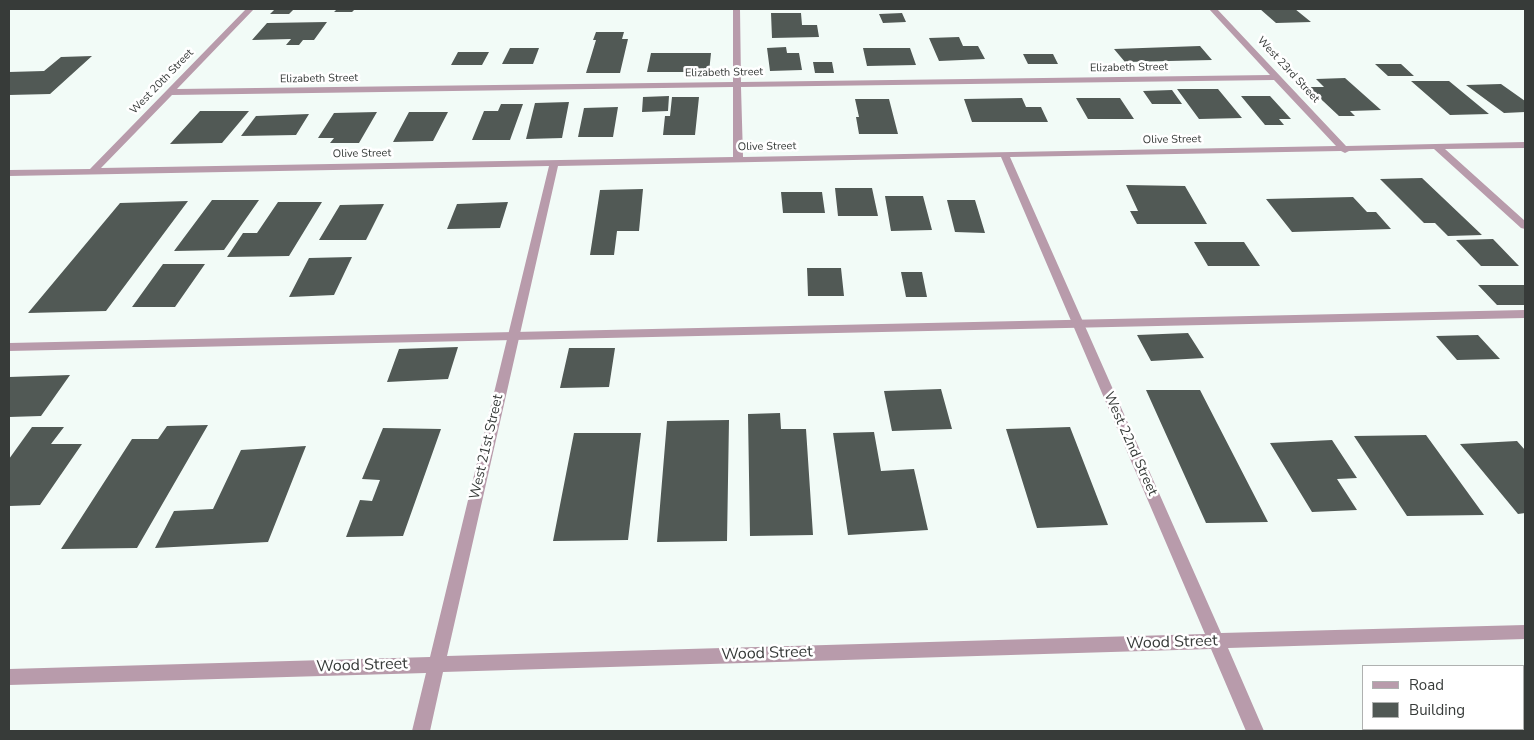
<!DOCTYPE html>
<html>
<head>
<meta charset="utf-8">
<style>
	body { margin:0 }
	#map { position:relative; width:1534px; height:740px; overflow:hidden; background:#f2fbf7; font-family:"Nunito Sans",sans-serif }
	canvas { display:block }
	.frame { position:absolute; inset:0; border:10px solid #373b39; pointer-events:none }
	.legend { position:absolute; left:1362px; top:665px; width:162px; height:65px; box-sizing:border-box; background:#fff; border:1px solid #afb1b0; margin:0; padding:6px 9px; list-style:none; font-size:15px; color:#373b39 }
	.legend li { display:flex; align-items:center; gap:10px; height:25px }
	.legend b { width:25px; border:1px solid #afb1b0 }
</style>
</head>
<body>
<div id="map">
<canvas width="1534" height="740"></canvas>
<div class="frame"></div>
<ul class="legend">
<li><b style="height:6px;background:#b89bab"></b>Road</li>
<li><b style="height:14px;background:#515955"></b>Building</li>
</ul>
</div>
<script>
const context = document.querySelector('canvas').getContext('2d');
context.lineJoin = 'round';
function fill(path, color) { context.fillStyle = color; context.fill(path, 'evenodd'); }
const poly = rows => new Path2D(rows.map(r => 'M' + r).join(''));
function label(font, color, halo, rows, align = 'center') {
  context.font = font + ' "Nunito Sans",sans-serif'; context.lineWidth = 5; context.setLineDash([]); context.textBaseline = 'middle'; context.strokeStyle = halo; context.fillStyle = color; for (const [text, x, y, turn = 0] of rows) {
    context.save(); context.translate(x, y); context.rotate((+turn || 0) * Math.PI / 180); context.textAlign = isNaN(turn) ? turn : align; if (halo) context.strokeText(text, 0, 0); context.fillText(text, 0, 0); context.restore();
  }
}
fill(poly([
	[275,9,294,9,289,14,270,14],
	[337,9,355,9,352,12,334,12],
	[1260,9,1295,9,1311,22,1276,23],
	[771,13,801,13,802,25,817,25,819,37,772,38],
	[902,13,906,22,883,23,879,14],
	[327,22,314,40,303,40,299,45,286,45,291,39,252,40,267,23],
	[596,32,624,32,622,39,628,39,620,73,586,73,596,40,593,40],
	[959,37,963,46,978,46,985,59,939,61,929,38],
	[1200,46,1212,60,1125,62,1114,49],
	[786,47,787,53,799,53,802,70,770,71,767,48],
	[510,48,539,48,533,64,502,64],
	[863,48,910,48,916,65,867,66],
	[458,52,489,52,482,65,451,65],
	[651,53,711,53,709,72,647,72],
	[1023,54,1053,54,1058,64,1028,64],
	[92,56,50,94,9,95,9,72,44,71,61,57],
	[813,62,832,62,834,73,815,73],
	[1375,64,1401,64,1414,76,1388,76],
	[1345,78,1381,110,1350,111,1355,116,1339,116,1308,87,1324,87,1316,79],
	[1411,81,1449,81,1489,114,1450,115],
	[1501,84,1525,101,1525,112,1504,113,1466,85],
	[1177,89,1218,89,1242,118,1199,119],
	[1172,90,1182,104,1152,104,1143,91],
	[669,96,668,111,642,112,643,97],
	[1241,96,1270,96,1291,119,1279,119,1284,125,1265,125],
	[672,97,699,97,695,135,663,135,665,116,670,116],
	[1022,98,1026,107,1041,107,1048,122,972,122,964,99],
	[1076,98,1120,98,1134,119,1088,119],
	[855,99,889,99,898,134,859,134,856,117,859,117],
	[569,102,562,138,526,139,535,103],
	[501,104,523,104,510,140,472,140,484,111,498,111],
	[618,107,613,137,578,137,584,108],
	[200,111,249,111,222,143,170,144],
	[377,112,359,143,330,143,334,138,318,138,334,113],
	[409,112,448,112,433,141,393,142],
	[309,114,296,135,241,136,256,116],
	[1422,178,1482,235,1448,236,1435,223,1424,223,1380,179],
	[1126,185,1185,186,1207,224,1137,224,1130,211,1138,211],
	[835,188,872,188,878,216,838,216],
	[643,189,639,231,617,231,614,255,590,255,600,190],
	[781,192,822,192,825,213,783,213],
	[885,196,923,196,932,230,891,231],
	[1353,197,1367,212,1376,212,1391,229,1292,232,1266,199],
	[212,200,259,200,224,250,174,251],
	[947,200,975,200,985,233,955,232],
	[188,201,106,311,28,313,120,203],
	[278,202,322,202,289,256,227,257,243,233,257,233],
	[508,202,500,228,447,229,457,204],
	[384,204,366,240,319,240,340,205],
	[1493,239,1519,266,1481,266,1456,240],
	[1194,242,1244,242,1260,266,1208,266],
	[352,257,334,295,289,297,309,258],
	[163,264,205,264,175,307,132,307],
	[807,268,841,268,844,296,808,296],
	[901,272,922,272,927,297,906,297],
	[1478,285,1525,285,1525,305,1497,305],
	[1188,333,1204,358,1151,361,1137,335],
	[1478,335,1500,359,1457,360,1436,336],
	[458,347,448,379,387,382,399,349],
	[569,348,615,348,609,387,560,388],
	[70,375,41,416,9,417,9,377],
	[941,389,952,429,892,431,884,391],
	[1146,390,1200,390,1268,522,1206,523],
	[780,413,781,429,806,429,813,535,750,536,748,414],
	[729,420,727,541,657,542,667,421],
	[208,425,137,548,61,549,132,439,158,439,167,426],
	[32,427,64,427,51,444,82,444,40,505,9,506,9,459],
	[1070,427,1108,525,1037,528,1006,429],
	[383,428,441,429,403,536,346,537,360,500,372,501,380,480,362,479],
	[874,432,881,471,914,469,928,530,848,535,833,433],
	[574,433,641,433,628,540,553,541],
	[1426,435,1484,515,1407,516,1354,436],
	[1332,440,1357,478,1337,479,1357,510,1312,512,1270,443],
	[1517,441,1525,450,1525,513,1518,514,1460,444],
	[306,446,268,542,155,548,174,511,213,509,241,450]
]), '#515955');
fill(poly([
	[1525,310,1525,318,9,351,9,343,1525,310]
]), '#b89bab');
fill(poly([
	[246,9,254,9,177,89,733,82,733,9,740,9,741,82,1270,75,1209,9,1217,9,1346,146,1525,142,1525,148,1445,149,1525,221,1525,229,1521,228,1434,149,1349,151,1345,153,1341,151,1010,157,1221,633,1525,625,1525,639,1228,648,1264,731,1246,731,1211,649,443,672,430,731,412,731,426,673,9,685,9,669,430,657,549,166,9,176,9,170,90,169,246,9],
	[1274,80,1336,146,743,157,741,87,1274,80],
	[733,87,733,157,101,168,172,95,733,87],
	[1001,157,1205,634,447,656,558,166,1001,157]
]), '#b89bab');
label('11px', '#373b39', '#fff', [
	["Elizabeth Street",1129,68,-1],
	["West 23rd Street",1288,70,47],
	["Elizabeth Street",724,73,-1],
	["Elizabeth Street",319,79,-1],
	["West 20th Street",162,82,-46],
	["Olive Street",1172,140,-1],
	["Olive Street",767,147,-1],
	["Olive Street",362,154,-1]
]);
label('14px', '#373b39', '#fff', [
	["West 22nd Street",1130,444,66],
	["West 21st Street",487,447,-77]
]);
label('16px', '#373b39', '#fff', [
	["Wood Street",1172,643,-2],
	["Wood Street",767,654,-2],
	["Wood Street",362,666,-2]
]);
</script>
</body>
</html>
